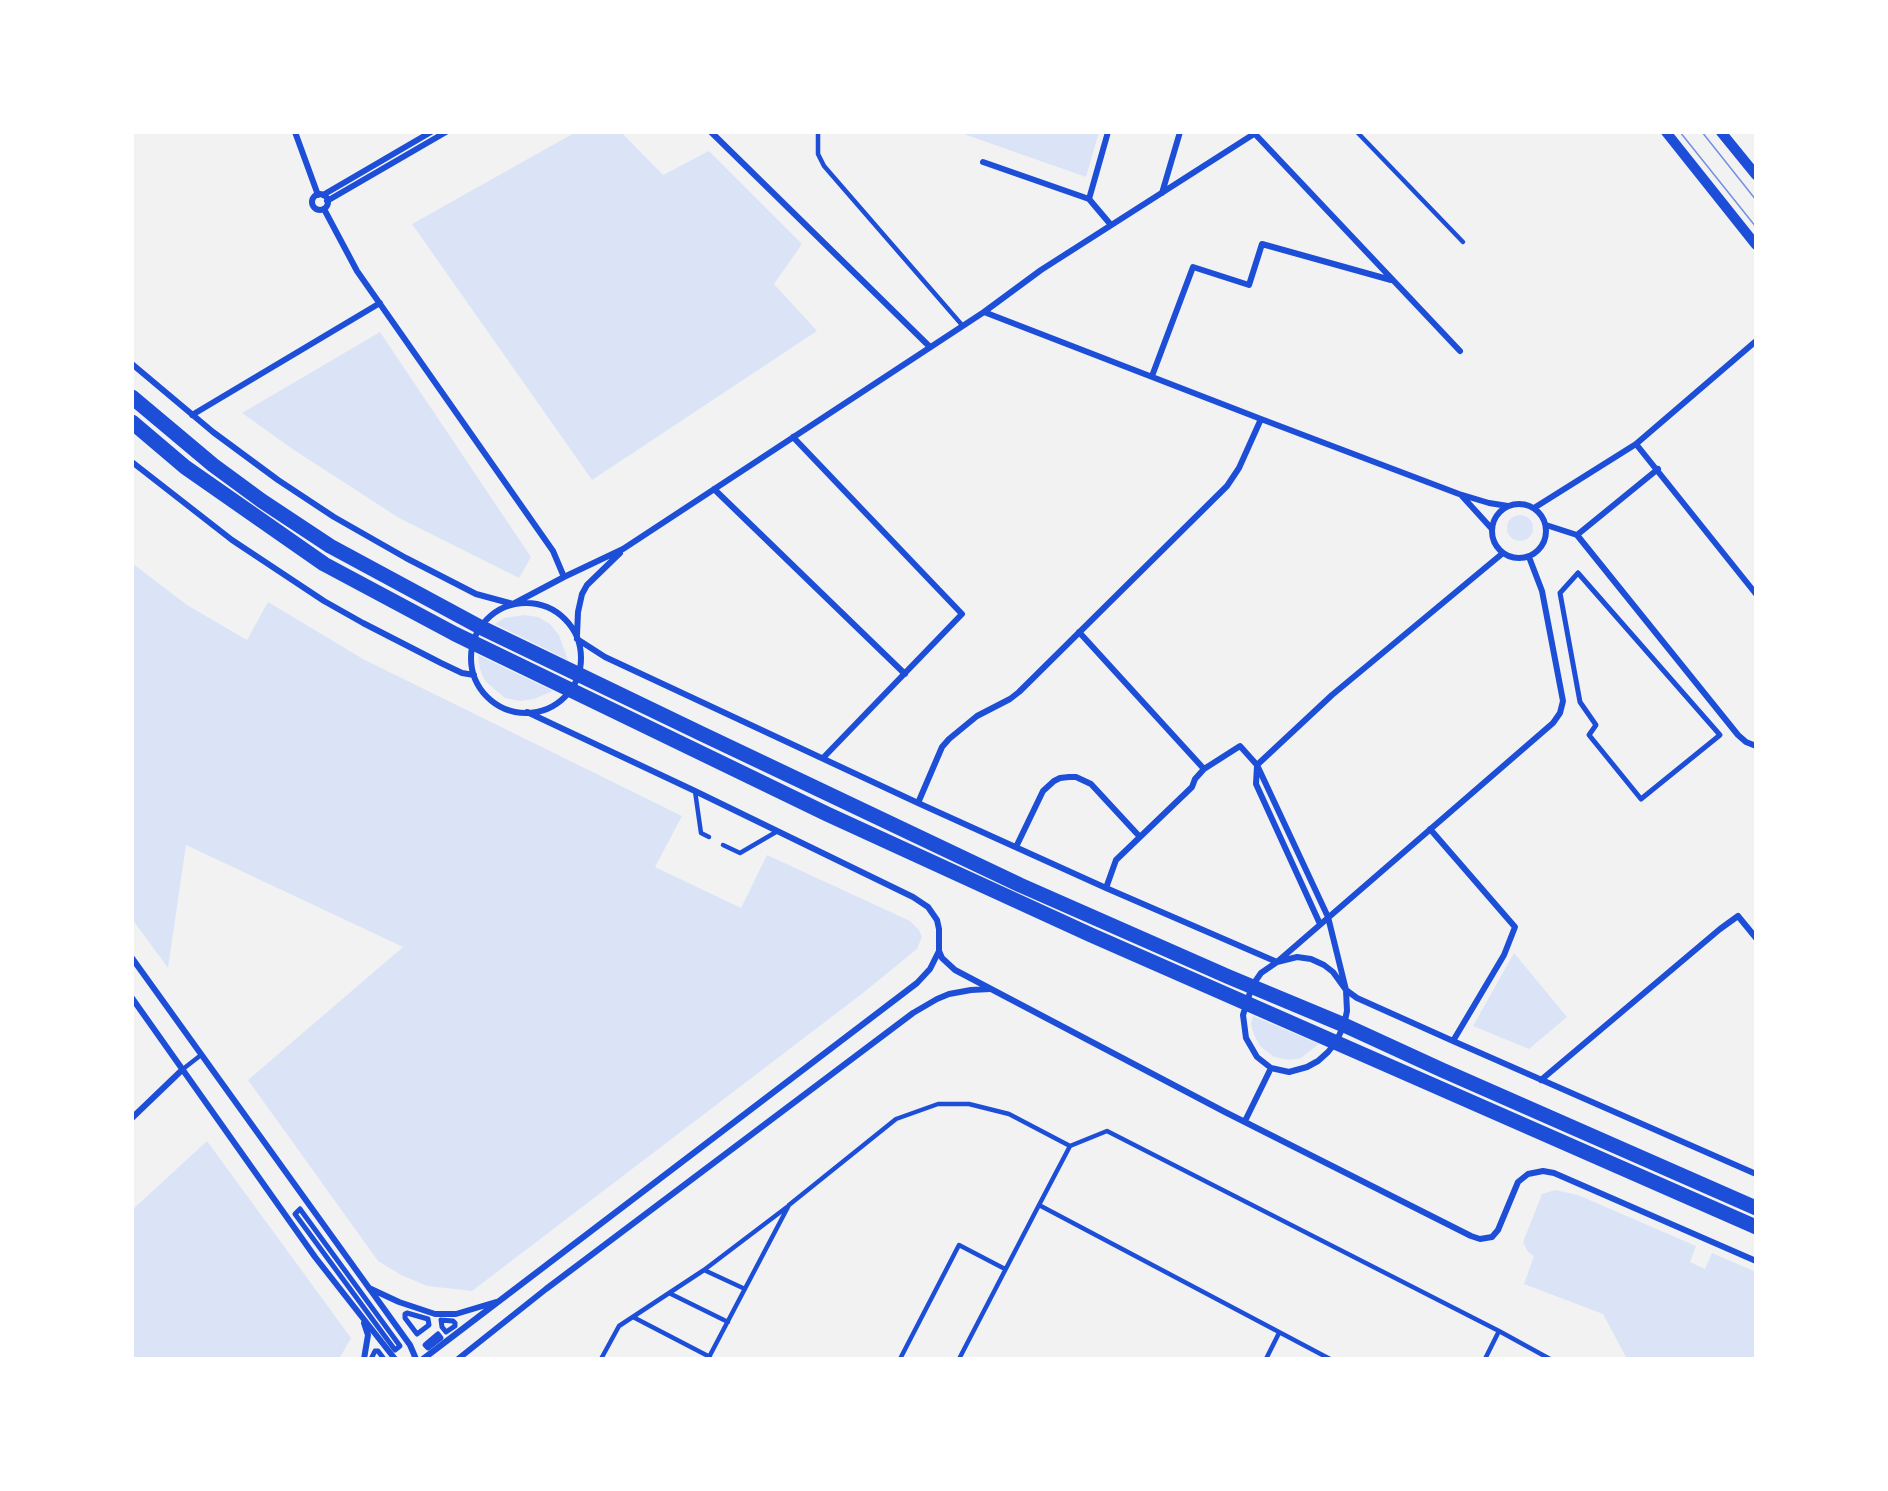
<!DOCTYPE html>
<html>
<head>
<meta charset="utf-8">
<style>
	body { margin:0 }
	#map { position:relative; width:1888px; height:1491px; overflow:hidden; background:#f2f2f2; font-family:Roboto,sans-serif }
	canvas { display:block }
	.frame { position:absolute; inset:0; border:134px solid #fff; pointer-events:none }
</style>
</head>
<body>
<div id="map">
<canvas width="1888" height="1491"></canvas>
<div class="frame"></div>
</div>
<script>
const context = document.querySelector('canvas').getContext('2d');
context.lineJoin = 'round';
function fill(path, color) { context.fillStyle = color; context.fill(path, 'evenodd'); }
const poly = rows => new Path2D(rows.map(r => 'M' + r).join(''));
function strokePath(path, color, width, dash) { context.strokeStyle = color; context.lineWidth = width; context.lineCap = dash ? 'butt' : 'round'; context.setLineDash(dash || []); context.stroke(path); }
fill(poly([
	[576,132,621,132,663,175,709,151,802,244,774,284,817,331,592,480,412,224],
	[958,132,1099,132,1086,177],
	[380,332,531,557,519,578,399,518,294,450,242,413],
	'1507 528a13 13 0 1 1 26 0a13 13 0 1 1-26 0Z',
	[132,563,187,605,247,640,268,602,363,659,682,816,655,867,741,908,767,855,910,921,919,930,922,937,917,949,863,993,472,1291,427,1286,401,1275,378,1261,248,1080,403,947,186,845,168,968,132,919],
	[525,615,538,617,550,624,559,635,568,660,495,624,504,618],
	[478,655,553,691,534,699,520,701,505,698,485,681,480,669],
	[1514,953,1567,1017,1529,1049,1473,1026],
	[1253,1016,1319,1044,1301,1058,1290,1060,1274,1057,1260,1046,1254,1035,1251,1024],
	[207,1141,351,1338,339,1359,132,1359,132,1210],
	[1555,1190,1578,1195,1696,1246,1690,1262,1705,1269,1712,1253,1756,1272,1756,1359,1627,1359,1603,1314,1524,1284,1534,1256,1528,1252,1523,1242,1542,1194]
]), '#dbe4f7');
strokePath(poly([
	[818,132,818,154,824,166,962,325],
	[1357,132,1463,242],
	[695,791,701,833,709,837],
	[723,845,740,853,776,832],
	[183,1069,201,1055],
	[1070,1146,1039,1205,1330,1359],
	[704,1270,745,1289],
	[669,1293,728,1322],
	[633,1317,710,1357],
	[1499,1331,1550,1359],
	[601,1359,619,1326,704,1270,787,1207],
	[708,1359,789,1205,896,1119,938,1104,969,1104,1009,1114,1070,1146,1107,1131,1499,1331,1485,1359],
	[900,1359,959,1245,1005,1269],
	[959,1359,1039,1205],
	[1266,1359,1279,1333]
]), '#1d4ed8', 4.5);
strokePath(poly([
	[1578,573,1720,735,1641,799,1589,735,1596,725,1580,702,1560,593,1578,573],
	[300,1209,400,1346,395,1350,295,1214,300,1209],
	[407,1313,428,1319,429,1325,417,1334,405,1318,405,1314,407,1313],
	[441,1320,453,1321,455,1323,455,1326,446,1332,442,1327,441,1320],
	[438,1334,441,1338,428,1348,425,1345,438,1334],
	[371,1359,375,1351,378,1351,384,1359]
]), '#1d4ed8', 5);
strokePath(poly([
	[295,132,318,195],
	[711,132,930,347],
	[1108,132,1089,199,1111,225],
	[1255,134,1460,351],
	[983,162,1089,199],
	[1162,193,1180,132],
	'312 202a8 8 0 1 1 16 0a8 8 0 1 1-16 0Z',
	[323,195,431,132],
	[327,201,446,132],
	[324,209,357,271,553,551,564,577],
	[984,312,1261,419,1459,494,1489,503,1508,506],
	[132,364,213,432,278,480,334,517,406,558,476,594,513,604],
	[1152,376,1193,267,1249,285,1262,244,1391,280],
	[192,415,380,303],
	[793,437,962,614,823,758],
	[1636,444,1756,594],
	[132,462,232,540,324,601,363,623,441,663,462,673,474,675],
	[714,489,905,674],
	[1462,496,1492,529],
	'1492 531a27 27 0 1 1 54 0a27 27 0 1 1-54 0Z',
	[1534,508,1636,444,1756,341],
	[1546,525,1577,535,1738,735,1746,742,1756,746],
	[1577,535,1658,469],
	'471 658a55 55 0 1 1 110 0a55 55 0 1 1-110 0Z',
	[513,604,564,577,623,549,984,312,1041,270,1257,132],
	[1079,632,1204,769],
	[577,635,578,612,582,594,587,585,620,553],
	[577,639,605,657,918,803,1106,888,1277,962,1553,723,1560,713,1563,701,1542,591,1529,557],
	[527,712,695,791,913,897,928,907,937,920,939,929,939,951,942,958,955,970,1225,1112,1471,1236,1480,1239,1492,1237,1498,1230,1518,1182,1528,1174,1543,1171,1554,1173,1756,1261],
	[1257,765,1332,695,1503,553],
	[1257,766,1256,784,1320,924],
	[918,803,942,747,949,739,977,716,1010,699,1019,692,1227,486,1239,468,1261,419],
	[1430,829,1515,927,1504,955,1453,1041],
	[1016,847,1043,791,1054,781,1060,778,1069,777,1076,777,1091,784,1140,837],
	[1106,888,1116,860,1192,787,1195,779,1204,769,1240,746,1257,765,1328,917,1346,990,1357,998,1453,1041,1756,1174],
	[1297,957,1311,959,1324,965,1333,972,1346,990,1347,1011,1344,1025,1336,1042,1328,1052,1318,1061,1307,1067,1289,1072,1271,1068,1257,1057,1246,1038,1243,1015,1252,986,1261,973,1277,962,1297,957],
	[132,958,410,1345,416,1359],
	[132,998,315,1257,395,1359],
	[1541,1080,1720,929,1738,916,1756,938],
	[132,1118,183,1069],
	[1245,1121,1271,1068],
	[369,1288,399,1302,435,1314,456,1314,496,1302],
	[364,1323,368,1335,364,1359],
	[423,1359,917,983,930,969,939,951],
	[458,1359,546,1289,913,1013,937,999,949,994,971,990,990,989]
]), '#1d4ed8', 6);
strokePath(poly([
	[1666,132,1756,245],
	[1721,132,1756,175]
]), '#1d4ed8', 10);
strokePath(poly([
	[132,397,213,465,262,501,330,546,480,627,700,733,1020,885,1229,977,1344,1025,1442,1070,1756,1208],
	[132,422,185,467,324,564,455,634,827,814,1091,935,1756,1227]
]), '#1d4ed8', 15);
strokePath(poly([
	[1680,132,1756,227],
	[1702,132,1756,200]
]), '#7290e2', 1.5);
</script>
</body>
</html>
